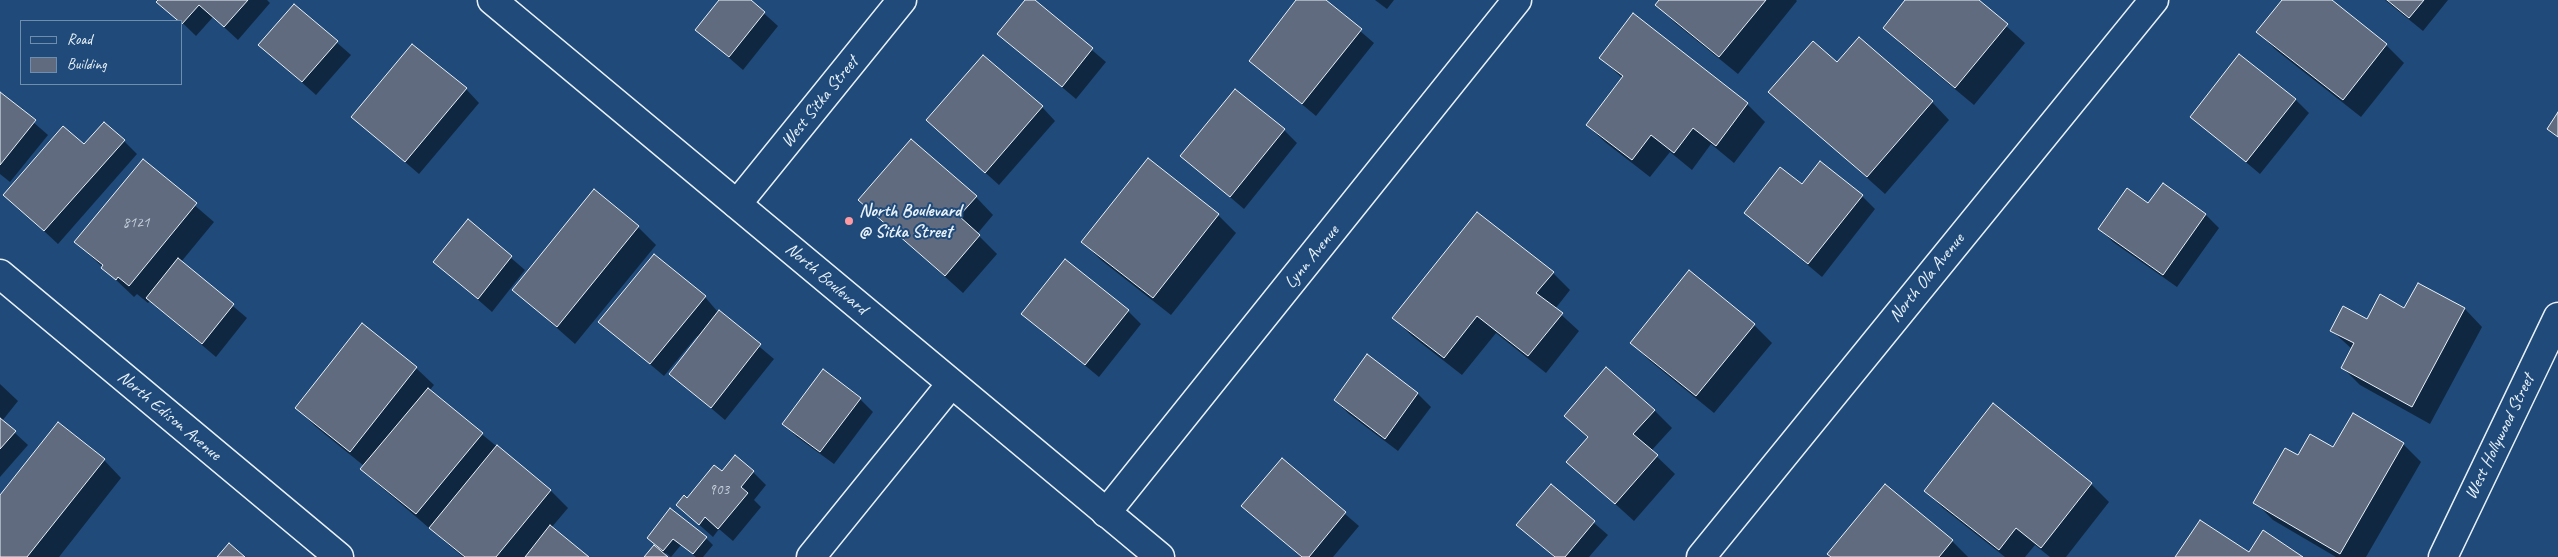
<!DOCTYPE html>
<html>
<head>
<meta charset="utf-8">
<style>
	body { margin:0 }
	#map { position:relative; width:2558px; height:557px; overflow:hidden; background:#1f4a7a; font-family:Caveat,sans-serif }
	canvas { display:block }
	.legend { position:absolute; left:20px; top:20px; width:162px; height:65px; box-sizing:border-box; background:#1f4a7a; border:1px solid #6f8dac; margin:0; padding:6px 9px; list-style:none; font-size:15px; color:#e8f1f8 }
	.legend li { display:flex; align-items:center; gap:10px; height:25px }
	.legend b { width:25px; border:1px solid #6f8dac }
</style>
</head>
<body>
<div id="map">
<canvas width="2558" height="557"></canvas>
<ul class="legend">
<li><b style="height:6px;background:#1f4a7a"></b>Road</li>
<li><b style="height:14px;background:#606b80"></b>Building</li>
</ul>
</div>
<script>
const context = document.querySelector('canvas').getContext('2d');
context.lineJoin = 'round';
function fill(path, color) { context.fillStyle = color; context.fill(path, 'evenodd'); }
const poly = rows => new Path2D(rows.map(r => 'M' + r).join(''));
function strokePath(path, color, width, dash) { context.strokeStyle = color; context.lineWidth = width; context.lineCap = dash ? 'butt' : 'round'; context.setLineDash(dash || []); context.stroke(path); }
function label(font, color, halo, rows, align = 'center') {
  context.font = font + ' Caveat,sans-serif'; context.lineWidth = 4; context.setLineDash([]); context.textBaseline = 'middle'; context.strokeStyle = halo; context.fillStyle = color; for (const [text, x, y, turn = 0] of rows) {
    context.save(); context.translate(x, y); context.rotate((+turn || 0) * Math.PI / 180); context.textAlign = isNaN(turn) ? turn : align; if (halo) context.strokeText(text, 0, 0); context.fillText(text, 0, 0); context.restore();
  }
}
fill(poly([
	[159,0,267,0,270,3,238,40,213,17,196,36],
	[721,0,749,0,778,26,743,70,697,30],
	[1026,0,1033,0,1106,62,1076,99,999,34],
	[1298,0,1324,0,1374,43,1316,116,1250,61],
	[1375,0,1394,0,1387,9],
	[1660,0,1796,0,1797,1,1738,74,1674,22,1657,4],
	[1907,0,1977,0,2025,43,1974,105,1902,45,1885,28],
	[2284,0,2330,0,2386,45,2404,63,2361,117,2276,50,2258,32],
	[2385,0,2448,0,2423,31],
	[294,5,351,55,316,95,260,45],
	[1633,15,1747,104,1765,122,1734,163,1711,144,1692,170,1670,152,1650,177,1605,142,1587,125,1622,78,1601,58],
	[2240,56,2296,100,2309,113,2260,174,2191,116],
	[1837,64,1932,102,1949,120,1885,194,1770,91],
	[466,89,479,103,419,174,353,117],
	[0,93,48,135,10,182,0,174],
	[1042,107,1055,121,999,185,927,120],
	[1284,130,1297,143,1244,209,1182,156],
	[124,141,137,154,58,244,5,195],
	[1148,160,1218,215,1236,233,1171,315,1101,260,1083,242],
	[143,161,214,222,181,262,247,318,216,357,150,301,148,303,137,294,134,297,76,242],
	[2163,185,2206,215,2219,228,2177,287,2113,242,2100,229,2149,205],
	[1803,186,1862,196,1875,209,1822,277,1746,213],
	[976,197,993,215,977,234,997,254,963,293,860,200],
	[468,221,525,270,492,312,435,262],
	[638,227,656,245,575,344,514,290],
	[1690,272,1754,325,1772,343,1714,413,1649,360,1631,342],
	[1553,273,1570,290,1555,309,1579,331,1546,373,1496,333,1462,375,1412,336,1394,318],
	[2418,284,2465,309,2482,327,2430,424,2360,385,2342,367,2352,349,2331,330,2405,309],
	[705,297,717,311,774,359,725,420,671,374,699,337,697,336,664,376,600,322],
	[1128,311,1141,324,1099,377,1023,314],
	[1368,356,1418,394,1431,407,1398,451,1349,414,1335,400],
	[416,368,434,385,429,391,550,490,568,508,551,528,587,557,463,557,380,486,362,469,364,466,315,426,297,408],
	[0,384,18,401,2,421,28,445,0,477],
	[860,399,873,412,834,464,797,437,784,424],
	[1993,405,2091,484,2109,502,2066,557,2050,557,2035,545,2025,557,2005,557,1943,508,1926,491],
	[1654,410,1672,428,1651,451,1675,474,1634,521,1568,461,1588,438,1565,416],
	[2403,444,2421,462,2366,557,2336,557,2273,520,2255,502,2298,457,2334,449],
	[104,460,121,478,59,557,0,557,0,497],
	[1282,460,1359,526,1333,557,1301,557,1243,506],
	[753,472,766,485,754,500,761,507,733,541,719,529,713,537,677,505,722,473],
	[1551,486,1608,535,1589,557,1554,557,1518,525],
	[1885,486,1952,541,1968,557,1832,557],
	[648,538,706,538,713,545,703,557,696,557,681,545,671,557,666,553,664,555,666,557,646,557,656,545]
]), '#0007');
const building = poly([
	[158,0,248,0,224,27,199,5,182,24,156,2,158,0],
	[719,0,751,0,765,12,729,57,695,30,719,0],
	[1025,0,1035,0,1093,48,1062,87,997,34,1025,0],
	[1296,0,1326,0,1362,29,1302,104,1249,61,1296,0],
	[1659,0,1766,0,1719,57,1655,5,1659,0],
	[1905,0,1979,0,2008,24,1955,88,1883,28,1905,0],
	[2282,0,2332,0,2387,44,2343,100,2256,32,2282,0],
	[2387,0,2424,0,2409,18,2387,0],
	[294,4,338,41,302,82,258,45,294,4],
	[1633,13,1748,103,1716,146,1693,128,1674,153,1651,135,1632,160,1586,125,1623,76,1599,58,1633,13],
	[1859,37,1933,101,1867,177,1768,92,1813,41,1837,62,1859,37],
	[412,44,467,88,405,162,351,117,412,44],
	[2239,54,2296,99,2246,162,2190,117,2239,54],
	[983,55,1043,106,985,173,926,120,983,55],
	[1235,89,1285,129,1230,197,1180,156,1235,89],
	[0,92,36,120,0,165,0,92],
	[2558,112,2558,137,2547,129,2558,112],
	[104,122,125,140,44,231,3,195,63,126,84,144,104,122],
	[911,139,977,196,959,216,980,235,945,276,858,200,911,139],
	[1148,158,1219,214,1153,298,1081,242,1148,158],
	[143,159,197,203,129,286,118,277,116,280,101,268,103,265,74,242,143,159],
	[1820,161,1863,195,1808,264,1744,213,1780,167,1802,184,1820,161],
	[2163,183,2206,214,2163,275,2098,229,2127,188,2148,203,2163,183],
	[594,189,639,226,557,327,512,290,594,189],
	[1477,212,1554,272,1536,293,1563,313,1528,356,1477,316,1444,358,1392,318,1477,212],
	[468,219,512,256,478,299,433,262,468,219],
	[654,254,706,296,650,364,598,322,654,254],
	[178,258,234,304,202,344,146,298,178,258],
	[1065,259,1129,310,1085,365,1021,314,1065,259],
	[1689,270,1755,324,1696,396,1630,343,1689,270],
	[2418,283,2465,308,2412,407,2341,368,2354,343,2330,331,2343,306,2367,319,2380,294,2404,308,2418,283],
	[719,310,761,344,711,408,669,374,719,310],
	[362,323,417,367,350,452,295,408,362,323],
	[1367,354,1418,393,1385,439,1334,400,1367,354],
	[1606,367,1655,410,1633,434,1658,455,1615,504,1566,462,1588,437,1564,416,1606,367],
	[823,369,861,398,820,452,782,424,823,369],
	[428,388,483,433,416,514,360,469,428,388],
	[1993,403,2092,483,2041,548,2016,528,1999,550,1924,491,1993,403],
	[2353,413,2404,443,2340,554,2253,503,2285,448,2298,455,2310,434,2333,447,2353,413],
	[0,418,16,431,0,449,0,418],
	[58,422,105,459,27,557,0,557,0,495,58,422],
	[497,445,551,490,496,557,465,557,429,528,497,445],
	[735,455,754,471,741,487,748,493,718,529,705,517,699,525,676,505,684,495,687,498,714,465,722,471,735,455],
	[1282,458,1346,512,1309,557,1302,557,1241,506,1282,458],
	[1551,484,1595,521,1565,557,1555,557,1516,525,1551,484],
	[1885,484,1953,540,1939,557,1831,557,1827,554,1885,484],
	[670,508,707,537,693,554,673,539,663,551,647,538,670,508],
	[2200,520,2249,552,2263,530,2303,557,2175,557,2200,520],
	[550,525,589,557,525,557,550,525],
	[229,543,245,557,217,557,229,543],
	[654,545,668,557,644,557,654,545]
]);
fill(building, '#606b80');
strokePath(building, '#e8f1f8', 1);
const minor = poly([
	[737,204,902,0],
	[0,274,339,557],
	[1106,513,1517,0],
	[811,557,951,384],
	[1701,557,2154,0],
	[2443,557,2558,317]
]);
const tertiary = poly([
	[492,0,1160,557]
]);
strokePath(minor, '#e8f1f8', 31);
strokePath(tertiary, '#e8f1f8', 31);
strokePath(minor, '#1f4a7a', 28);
strokePath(tertiary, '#1f4a7a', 28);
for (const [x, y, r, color] of [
	[849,221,5,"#ff9aa2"]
]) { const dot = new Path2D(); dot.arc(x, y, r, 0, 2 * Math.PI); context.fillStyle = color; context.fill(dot); strokePath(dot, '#1f4a7a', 2); }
label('15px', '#c6d0da', null, [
	["8121",136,223],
	["903",719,490]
]);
label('18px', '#e8f1f8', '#1f4a7a', [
	["West Sitka Street",820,102,-51],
	["Lynn Avenue",1312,257,-51],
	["North Ola Avenue",1927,278,-51],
	["North Boulevard",826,279,40],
	["North Edison Avenue",169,416,40],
	["West Hollywood Street",2500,437,-64]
]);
label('bold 18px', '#e8f1f8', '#1f4a7a', [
	["North Boulevard",859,211],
	["@ Sitka Street",859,232]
], 'left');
</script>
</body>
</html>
